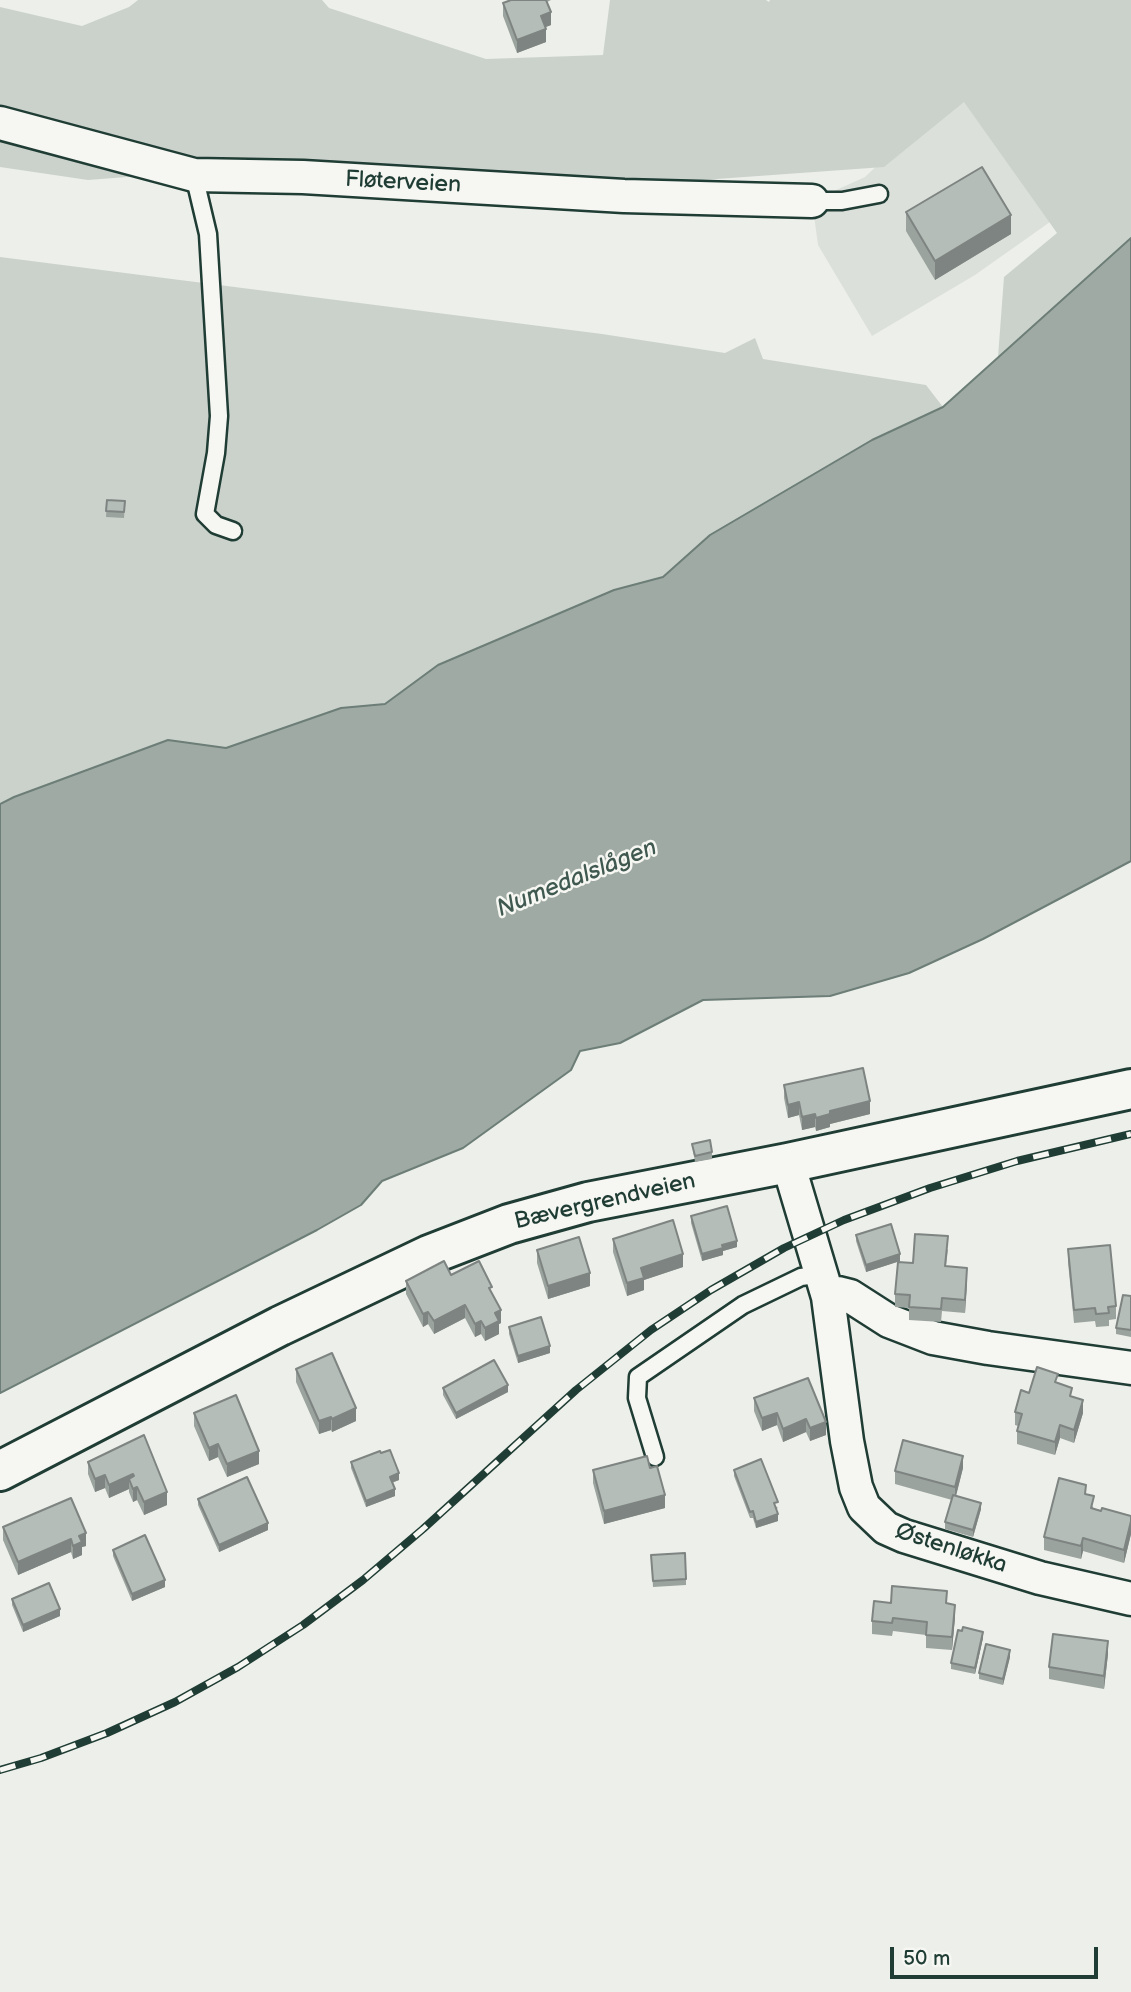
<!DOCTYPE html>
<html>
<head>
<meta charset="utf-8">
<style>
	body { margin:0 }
	#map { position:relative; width:1131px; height:1992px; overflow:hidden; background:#edefea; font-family:"Balsamiq Sans",sans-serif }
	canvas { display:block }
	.scale { position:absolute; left:890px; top:1947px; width:208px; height:32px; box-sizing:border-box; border:4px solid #1f3d34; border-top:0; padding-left:9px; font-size:21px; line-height:24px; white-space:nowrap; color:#1f3d34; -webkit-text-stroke:5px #f6f6f2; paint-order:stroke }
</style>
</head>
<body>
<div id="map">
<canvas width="1131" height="1992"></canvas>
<div class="scale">50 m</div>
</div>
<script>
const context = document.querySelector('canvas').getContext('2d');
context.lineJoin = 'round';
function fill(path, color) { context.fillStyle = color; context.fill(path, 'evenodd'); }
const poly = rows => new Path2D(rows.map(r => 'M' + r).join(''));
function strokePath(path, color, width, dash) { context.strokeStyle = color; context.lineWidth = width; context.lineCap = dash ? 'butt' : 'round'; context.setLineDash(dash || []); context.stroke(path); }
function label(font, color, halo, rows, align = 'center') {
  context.font = font + ' "Balsamiq Sans",sans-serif'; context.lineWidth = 5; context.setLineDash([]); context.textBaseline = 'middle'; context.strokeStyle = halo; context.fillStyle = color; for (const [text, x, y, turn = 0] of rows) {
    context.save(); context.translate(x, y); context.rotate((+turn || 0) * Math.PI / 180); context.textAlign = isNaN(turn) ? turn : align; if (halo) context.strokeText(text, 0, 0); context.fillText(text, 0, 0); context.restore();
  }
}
fill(poly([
	[956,44,1067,210,975,275,872,336,818,245,812,201,865,177,913,131]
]), '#dce0db');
fill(poly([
	[138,0,322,0,329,8,486,59,603,55,610,0,766,0,769,2,770,0,1131,0,1131,238,998,357,1004,277,1057,233,964,102,884,167,619,186,229,169,88,180,0,167,0,7,82,26,129,7],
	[0,257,602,334,725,353,755,338,763,359,926,385,943,407,872,440,710,535,663,577,614,590,438,665,385,704,341,708,226,748,168,740,14,797,0,804]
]), '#cbd2cc');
const water = poly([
	[1131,238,1131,861,983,939,909,973,830,996,703,1000,620,1043,580,1051,571,1070,463,1148,382,1181,361,1205,317,1230,0,1393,0,804,14,797,168,740,226,748,341,708,385,704,438,665,614,590,663,577,710,535,872,440,943,407,1131,238]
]);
fill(water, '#9faaa4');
strokePath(water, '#6c7e77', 2);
const service = poly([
	[194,175,208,234,219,416,216,453,205,514,216,525,233,531],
	[812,201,842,201,879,194],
	[655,1457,637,1398,638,1377,743,1305,801,1277,823,1274]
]);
const minor = poly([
	[0,123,194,175,303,177,624,196,812,201],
	[788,1163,828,1297,847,1441,856,1487,864,1507,886,1528,904,1536,1040,1578,1131,1599],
	[828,1297,838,1293,850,1296,889,1321,933,1338,988,1348,1131,1368]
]);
const secondary = poly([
	[0,1471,280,1326,429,1255,509,1224,588,1202,788,1163,1131,1089]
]);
strokePath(service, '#1f3d34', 21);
strokePath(minor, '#1f3d34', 37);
strokePath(secondary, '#1f3d34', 44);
strokePath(service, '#f6f6f2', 16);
strokePath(minor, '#f6f6f2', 32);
strokePath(secondary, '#f6f6f2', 38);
const rail = poly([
	[0,1770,41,1758,107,1733,175,1702,238,1667,303,1625,363,1580,423,1529,576,1390,651,1330,711,1290,784,1248,844,1220,930,1188,1017,1161,1131,1134]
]);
strokePath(rail, '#1f3d34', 8);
strokePath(rail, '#f6f6f2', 5, [16]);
fill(poly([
	[511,0,551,0,547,2,551,25,545,27,546,42,517,53,503,16,503,3],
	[906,212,1011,234,935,280,906,231],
	[107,500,125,501,124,518,106,517],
	[784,1085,870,1114,830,1124,830,1127,816,1131,815,1127,802,1130,799,1115,788,1118,784,1098],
	[692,1144,712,1152,712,1159,695,1162],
	[691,1216,737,1247,723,1251,723,1255,702,1261,691,1223],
	[856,1235,900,1261,866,1272,856,1241],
	[613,1239,683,1267,644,1280,644,1290,627,1296,613,1252],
	[948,1249,946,1266,967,1280,965,1313,942,1311,941,1322,909,1320,909,1308,895,1307,895,1294],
	[1068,1249,1116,1306,1116,1319,1109,1320,1109,1326,1096,1327,1095,1321,1074,1323,1068,1262],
	[537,1250,590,1286,548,1299,537,1263],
	[451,1275,492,1294,501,1323,499,1324,499,1334,485,1341,481,1334,475,1337,465,1318,434,1334,428,1324,423,1327,406,1294,406,1281],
	[1131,1296,1131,1337,1116,1334,1116,1328],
	[509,1327,550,1353,518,1363,509,1334],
	[296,1369,356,1421,332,1432,331,1430,319,1434,296,1382],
	[808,1378,826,1435,810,1441,806,1432,783,1442,777,1425,762,1431,754,1411,754,1398],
	[1058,1383,1072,1397,1083,1413,1074,1443,1060,1438,1055,1455,1017,1444,1017,1431,1018,1426,1015,1425,1015,1412,1029,1393],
	[443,1388,508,1392,456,1419,443,1395],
	[194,1413,259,1464,227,1477,218,1457,209,1461,194,1426],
	[144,1435,167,1505,144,1515,137,1500,133,1502,129,1492,129,1489,109,1498,105,1488,95,1492,88,1474,88,1462],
	[381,1453,399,1480,392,1483,395,1496,366,1507,351,1468,351,1462],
	[650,1468,665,1508,604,1524,593,1483,593,1470],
	[963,1468,956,1495,981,1509,973,1537,945,1529,945,1522,952,1500,895,1484,895,1471],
	[734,1470,778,1508,776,1509,778,1521,756,1528,753,1518,750,1518,734,1476],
	[1086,1494,1094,1509,1131,1516,1131,1534,1124,1563,1083,1551,1081,1559,1044,1550,1044,1537],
	[71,1498,86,1546,82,1547,82,1555,73,1559,71,1552,18,1575,3,1540,3,1527],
	[198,1499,268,1530,219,1552,198,1505],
	[113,1550,165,1587,132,1601,113,1556],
	[651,1555,686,1579,686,1585,653,1587],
	[12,1599,60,1616,23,1632,12,1605],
	[891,1603,947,1604,955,1617,952,1650,926,1648,926,1635,893,1631,892,1636,872,1634,872,1621],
	[983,1638,975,1674,951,1669,951,1663],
	[1108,1654,1104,1689,1049,1679,1049,1667],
	[1010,1657,1003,1685,979,1679,979,1673]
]), '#9ba39e');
fill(poly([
	[551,12,551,25,541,29,541,16],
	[546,29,546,42,517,53,517,40],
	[1011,215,1011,234,935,280,935,261],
	[870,1101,870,1114,830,1124,830,1127,816,1131,816,1118,830,1111],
	[799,1102,799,1115,788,1118,788,1105],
	[815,1114,815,1127,802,1130,802,1117],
	[737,1241,737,1247,723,1251,723,1255,702,1261,702,1254,722,1245],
	[683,1254,683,1267,644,1280,644,1290,627,1296,627,1283,641,1268],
	[900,1254,900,1261,866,1272,866,1265],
	[967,1268,967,1280,965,1313,965,1300],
	[590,1273,590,1286,548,1299,548,1286],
	[465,1305,465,1318,434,1334,434,1321],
	[501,1310,501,1323,499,1324,499,1334,485,1341,485,1328,495,1313],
	[428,1312,428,1324,423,1327,423,1314],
	[481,1321,481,1334,475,1337,475,1324],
	[550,1346,550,1353,518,1363,518,1356],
	[508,1385,508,1392,456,1419,456,1413],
	[1083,1400,1083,1413,1074,1443,1074,1430],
	[356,1408,356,1421,332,1432,332,1419],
	[777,1413,777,1425,762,1431,762,1418],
	[331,1417,331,1430,319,1434,319,1421],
	[806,1419,806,1432,783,1442,783,1429],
	[826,1422,826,1435,810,1441,810,1428],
	[1060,1425,1060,1438,1055,1455,1055,1442],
	[218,1444,218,1457,209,1461,209,1448],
	[259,1451,259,1464,227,1477,227,1464],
	[963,1456,963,1468,955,1500,955,1487],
	[399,1473,399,1480,390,1483,390,1477],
	[133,1474,133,1487,129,1479,129,1489,109,1498,109,1485],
	[105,1475,105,1488,95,1492,95,1479],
	[137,1487,137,1500,133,1502,133,1489],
	[395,1489,395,1496,366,1507,366,1501],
	[167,1492,167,1505,144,1515,144,1502],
	[665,1495,665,1508,604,1524,604,1511],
	[981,1503,981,1509,973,1537,973,1530],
	[778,1514,778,1521,756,1528,756,1522],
	[1131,1521,1131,1534,1124,1563,1124,1550],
	[268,1523,268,1530,219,1552,219,1545],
	[86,1533,86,1546,82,1547,82,1555,73,1559,73,1546,79,1536],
	[1083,1538,1083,1551,1081,1559,1081,1546],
	[71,1539,71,1552,18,1575,18,1562],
	[165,1580,165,1587,132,1601,132,1594],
	[955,1605,955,1617,952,1650,952,1637],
	[60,1609,60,1616,23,1632,23,1625],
	[983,1632,983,1638,975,1674,975,1668],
	[1108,1641,1108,1654,1104,1689,1104,1676],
	[1010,1650,1010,1657,1003,1685,1003,1679]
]), '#7e8481');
const building = poly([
	[511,0,546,0,551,12,541,16,546,29,517,40,503,3,511,0],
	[982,167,1011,215,935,261,906,212,982,167],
	[107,500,125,501,124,512,106,511,107,500],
	[863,1068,870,1101,830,1111,830,1114,816,1118,815,1114,802,1117,799,1102,788,1105,784,1085,863,1068],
	[710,1140,712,1152,695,1156,692,1144,710,1140],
	[727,1206,737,1241,722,1245,723,1248,702,1254,691,1216,727,1206],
	[673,1220,683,1254,641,1268,644,1278,627,1283,613,1239,673,1220],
	[891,1224,900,1254,866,1265,856,1235,891,1224],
	[915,1234,948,1236,945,1266,967,1268,965,1300,942,1298,941,1309,909,1307,910,1295,895,1294,898,1262,913,1263,915,1234],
	[579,1237,590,1273,548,1286,537,1250,579,1237],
	[1110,1245,1116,1306,1108,1307,1109,1313,1096,1314,1095,1308,1074,1310,1068,1249,1110,1245],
	[444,1261,451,1275,479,1261,492,1287,489,1288,501,1310,495,1313,499,1321,485,1328,481,1321,475,1324,465,1305,434,1321,428,1312,423,1314,406,1281,444,1261],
	[1123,1295,1131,1296,1131,1330,1116,1328,1123,1295],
	[541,1317,550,1346,518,1356,509,1327,541,1317],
	[332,1353,356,1408,332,1419,331,1417,319,1421,296,1369,332,1353],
	[494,1360,508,1385,456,1413,443,1388,494,1360],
	[1037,1367,1058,1374,1055,1382,1072,1388,1070,1396,1083,1400,1074,1430,1060,1425,1055,1442,1017,1431,1022,1414,1015,1412,1021,1390,1029,1393,1037,1367],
	[808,1378,826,1422,810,1428,806,1419,783,1429,777,1413,762,1418,754,1398,808,1378],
	[236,1395,259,1451,227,1464,218,1444,209,1448,194,1413,236,1395],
	[144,1435,167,1492,144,1502,137,1487,133,1489,129,1479,134,1476,133,1474,109,1485,105,1475,95,1479,88,1462,144,1435],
	[903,1440,963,1456,955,1487,895,1471,903,1440],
	[390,1450,399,1473,390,1477,395,1489,366,1501,351,1462,380,1451,381,1453,390,1450],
	[647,1456,650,1468,657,1466,665,1495,604,1511,593,1470,647,1456],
	[761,1459,778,1502,774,1503,778,1514,756,1522,753,1511,750,1512,734,1470,761,1459],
	[247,1477,268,1523,219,1545,198,1499,247,1477],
	[1059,1478,1086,1485,1085,1494,1094,1496,1091,1508,1101,1511,1102,1508,1131,1516,1131,1521,1124,1550,1083,1538,1081,1546,1044,1537,1059,1478],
	[953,1495,981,1503,973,1530,945,1522,953,1495],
	[71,1498,86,1533,79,1536,82,1542,73,1546,71,1539,18,1562,3,1527,71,1498],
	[145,1535,165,1580,132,1594,113,1550,145,1535],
	[685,1553,686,1579,653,1581,651,1555,685,1553],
	[49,1583,60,1609,23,1625,12,1599,49,1583],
	[892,1586,947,1591,946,1603,955,1605,952,1637,926,1635,927,1622,893,1618,892,1623,872,1621,874,1601,891,1603,892,1586],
	[963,1627,983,1632,975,1668,951,1663,958,1630,962,1631,963,1627],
	[1053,1634,1108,1641,1104,1676,1049,1667,1053,1634],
	[986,1644,1010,1650,1003,1679,979,1673,986,1644]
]);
fill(building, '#b4bdb8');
strokePath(building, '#7e8481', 2);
label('23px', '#1f3d34', '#f6f6f2', [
	["Fløterveien",403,183,3],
	["Bævergrendveien",605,1202,-13],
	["Østenløkka",951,1549,18]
]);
label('italic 24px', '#3f5850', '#f6f6f2', [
	["Numedalslågen",577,879,-22]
]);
</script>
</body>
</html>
